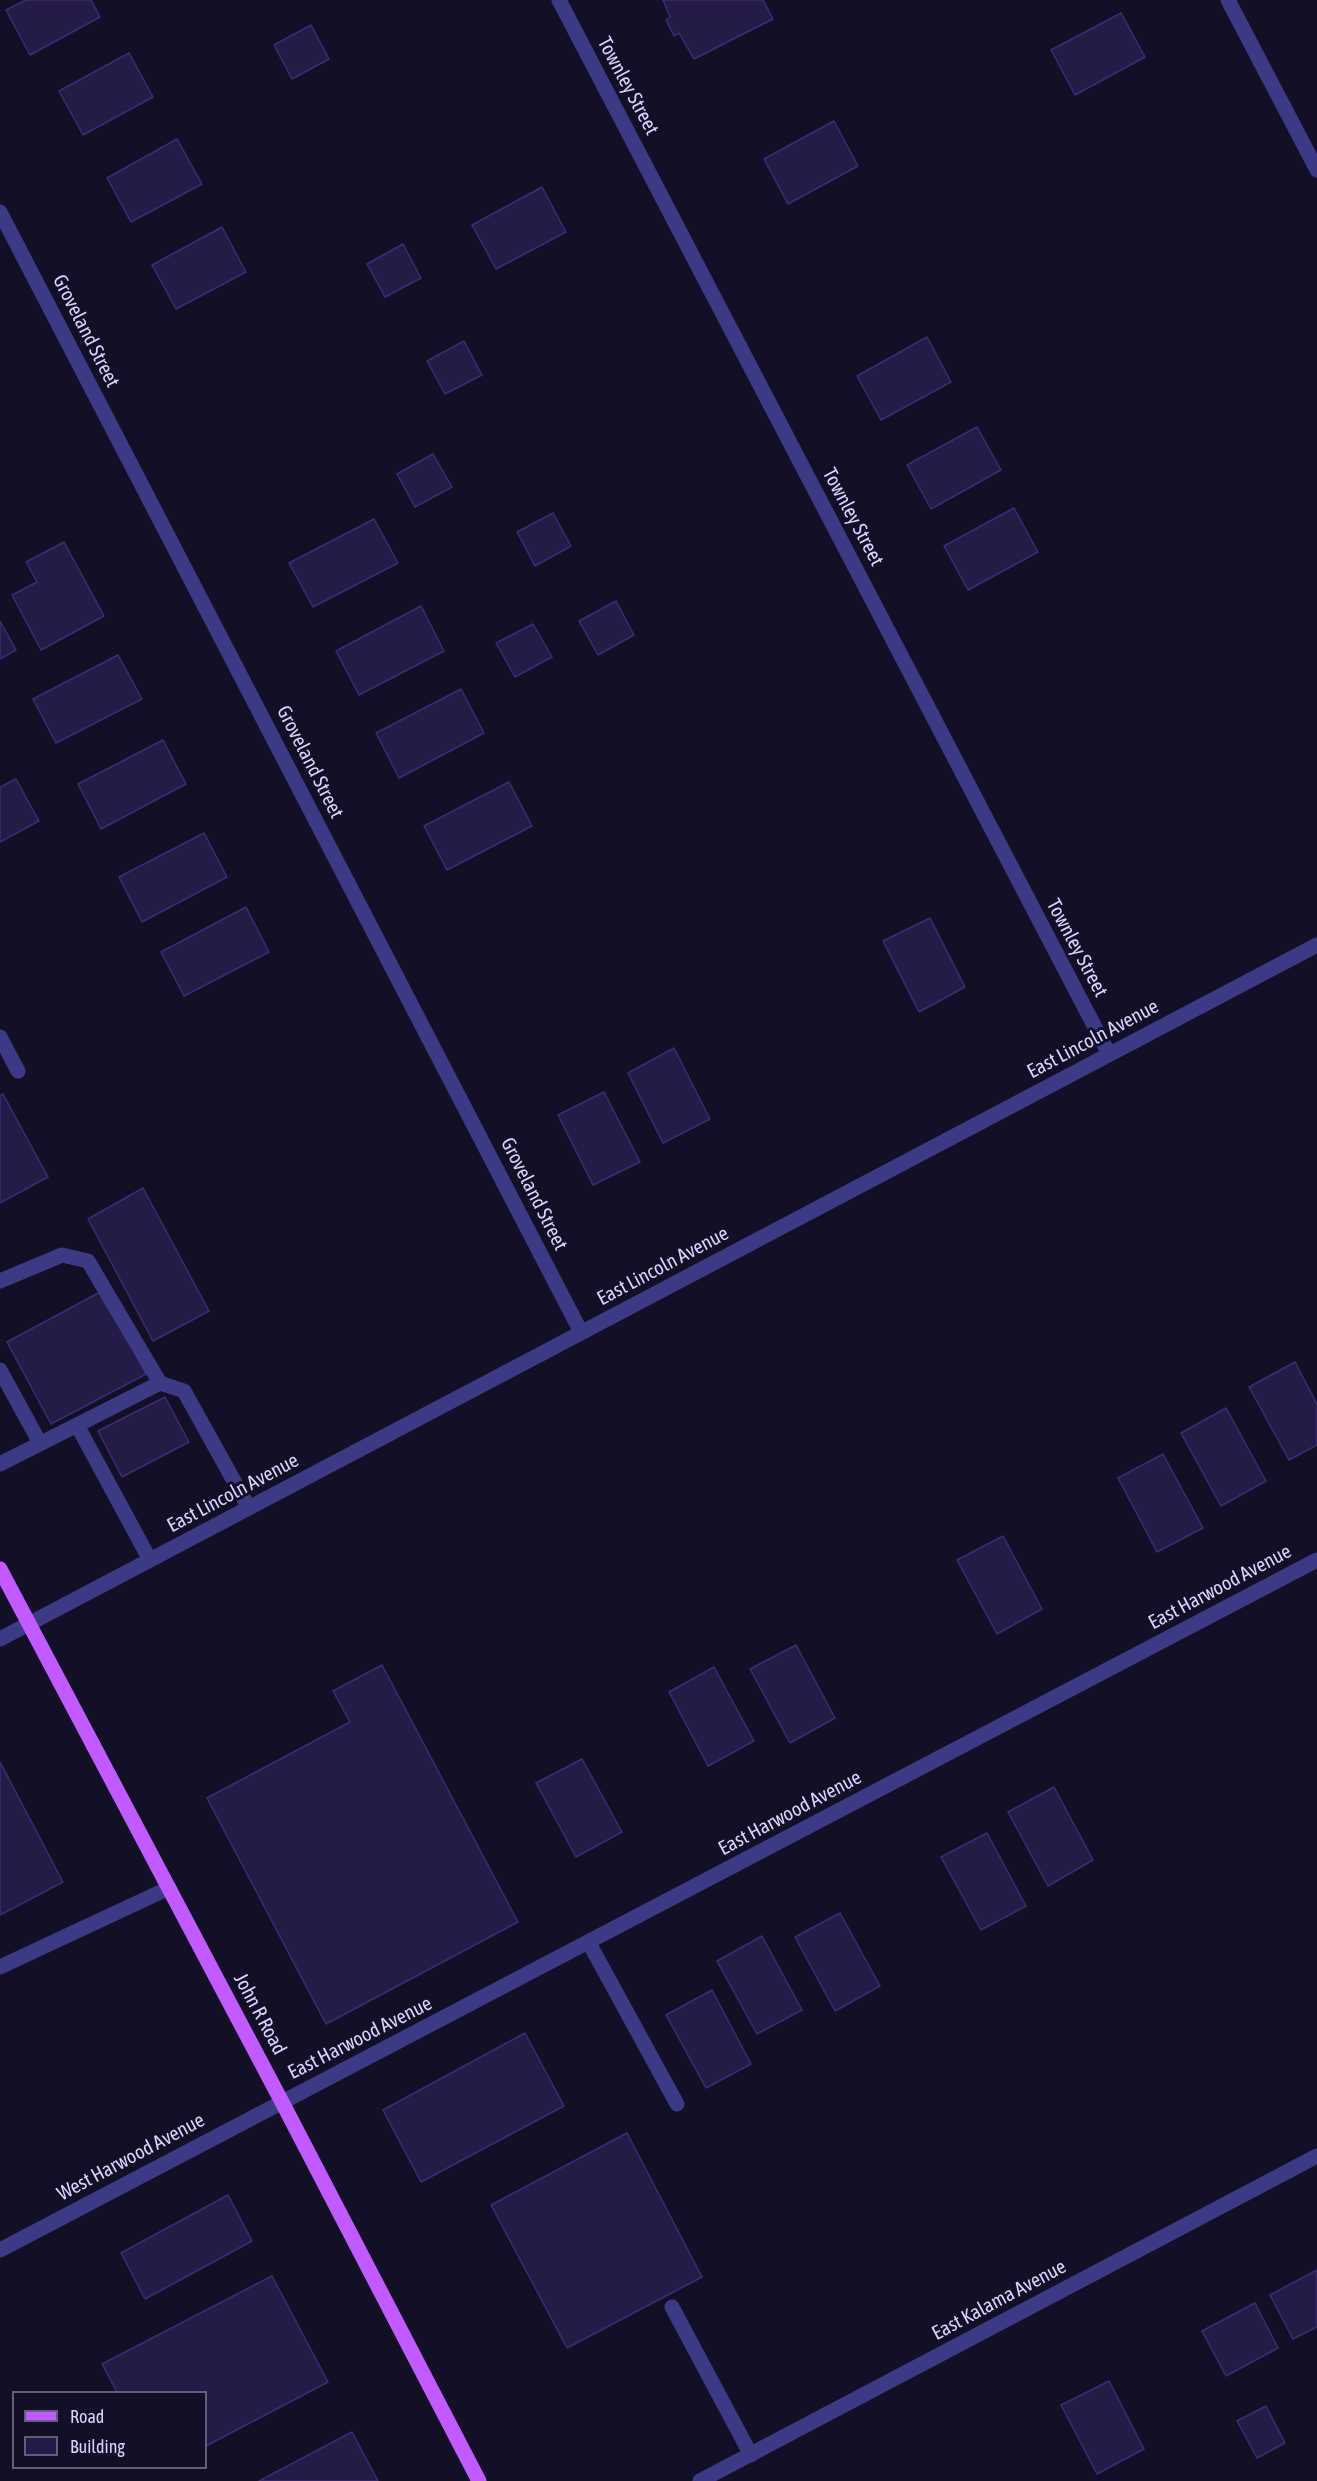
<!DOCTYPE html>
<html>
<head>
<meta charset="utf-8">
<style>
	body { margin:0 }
	#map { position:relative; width:1317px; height:2481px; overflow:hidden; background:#130f26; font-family:"Asap Condensed",sans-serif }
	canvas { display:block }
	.legend { position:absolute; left:12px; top:2391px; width:195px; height:78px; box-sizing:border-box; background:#130f26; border:2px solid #625e7d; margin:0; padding:8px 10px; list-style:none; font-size:18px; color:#d9d4ff }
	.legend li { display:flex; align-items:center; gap:12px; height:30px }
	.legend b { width:30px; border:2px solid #625e7d }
</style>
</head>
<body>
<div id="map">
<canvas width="1317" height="2481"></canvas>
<ul class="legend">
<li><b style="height:8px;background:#c25bff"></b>Road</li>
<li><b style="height:16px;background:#241b47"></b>Building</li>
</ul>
</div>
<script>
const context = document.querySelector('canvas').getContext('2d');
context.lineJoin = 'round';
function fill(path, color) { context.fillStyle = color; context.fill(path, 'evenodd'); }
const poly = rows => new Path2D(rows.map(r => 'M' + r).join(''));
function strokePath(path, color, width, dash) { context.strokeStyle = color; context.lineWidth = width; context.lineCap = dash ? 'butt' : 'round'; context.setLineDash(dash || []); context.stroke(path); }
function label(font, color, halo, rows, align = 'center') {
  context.font = font + ' "Asap Condensed",sans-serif'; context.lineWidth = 6; context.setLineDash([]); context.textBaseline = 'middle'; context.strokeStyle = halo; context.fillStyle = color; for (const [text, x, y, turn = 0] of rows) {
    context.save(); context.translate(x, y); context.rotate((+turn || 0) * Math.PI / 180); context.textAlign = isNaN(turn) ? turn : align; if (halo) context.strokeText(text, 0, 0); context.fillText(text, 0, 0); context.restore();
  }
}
const building = poly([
	[26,0,91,0,100,17,30,55,6,10,26,0],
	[663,0,763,0,773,19,694,59,679,33,674,36,666,20,670,17,663,0],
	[1121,13,1145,57,1075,95,1051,50,1121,13],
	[311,25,329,59,292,79,274,45,311,25],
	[129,53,153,97,83,135,59,91,129,53],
	[834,121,858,166,788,204,764,159,834,121],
	[177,139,202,184,131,222,107,178,177,139],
	[542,187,566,232,496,269,472,225,542,187],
	[222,227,246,272,176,309,152,265,222,227],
	[403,244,421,278,385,297,367,264,403,244],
	[927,337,951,382,881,420,857,376,927,337],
	[464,341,482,375,445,394,427,361,464,341],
	[977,427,1001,470,931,509,907,465,977,427],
	[433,454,452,487,415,507,397,474,433,454],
	[1014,508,1038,552,968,590,944,546,1014,508],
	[553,513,571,546,535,566,517,532,553,513],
	[374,519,398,563,313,607,289,563,374,519],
	[64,542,104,616,41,650,12,595,37,582,26,562,64,542],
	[616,601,634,635,598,655,579,621,616,601],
	[421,606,444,651,359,695,336,651,421,606],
	[0,621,16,650,0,659,0,621],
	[533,624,552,657,515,677,496,643,533,624],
	[118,655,142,699,56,743,33,699,118,655],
	[461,689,484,733,399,778,376,733,461,689],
	[163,740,186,784,101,829,78,784,163,740],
	[16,779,39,821,0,842,0,787,16,779],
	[509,782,532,826,447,870,424,826,509,782],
	[204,833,227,877,142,922,119,877,204,833],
	[246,907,269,952,184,996,161,952,246,907],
	[930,918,965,987,919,1012,883,941,930,918],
	[674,1048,710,1119,663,1143,628,1073,674,1048],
	[604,1092,640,1162,593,1185,558,1115,604,1092],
	[3,1094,48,1177,0,1203,0,1095,3,1094],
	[143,1188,209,1311,153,1341,88,1219,143,1188],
	[102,1291,146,1374,51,1424,7,1342,102,1291],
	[1295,1362,1317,1404,1317,1445,1289,1460,1249,1387,1295,1362],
	[165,1397,189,1442,122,1477,98,1431,165,1397],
	[1226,1408,1266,1481,1221,1506,1181,1433,1226,1408],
	[1163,1454,1203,1528,1157,1552,1118,1478,1163,1454],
	[1003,1536,1042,1609,997,1634,957,1560,1003,1536],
	[796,1645,835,1718,790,1743,750,1669,796,1645],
	[382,1665,518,1922,326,2024,207,1798,350,1722,333,1691,382,1665],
	[714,1667,754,1741,708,1766,669,1692,714,1667],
	[582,1759,622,1832,576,1857,536,1783,582,1759],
	[0,1762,63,1882,0,1915,0,1762],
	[1054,1787,1093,1860,1048,1886,1008,1812,1054,1787],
	[987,1833,1026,1906,981,1930,941,1857,987,1833],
	[840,1913,880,1986,835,2011,795,1937,840,1913],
	[762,1936,802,2010,757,2034,717,1961,762,1936],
	[712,1990,751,2064,706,2088,666,2015,712,1990],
	[525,2033,564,2106,421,2182,383,2110,525,2033],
	[627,2133,702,2277,567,2348,491,2205,627,2133],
	[228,2195,252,2241,145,2299,121,2253,228,2195],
	[1317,2270,1317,2327,1293,2339,1270,2295,1317,2270],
	[272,2276,328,2382,206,2446,206,2392,117,2392,102,2364,272,2276],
	[1255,2303,1278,2348,1226,2376,1202,2331,1255,2303],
	[1109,2381,1144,2449,1097,2474,1061,2405,1109,2381],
	[1266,2406,1285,2443,1257,2458,1237,2421,1266,2406],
	[352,2432,378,2481,259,2481,352,2432]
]);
fill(building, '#241b47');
strokePath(building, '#3b2d73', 1.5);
strokePath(poly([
	[559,0,1109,1054],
	[1228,0,1317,170],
	[0,212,581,1332],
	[0,1037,18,1071],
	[0,1281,62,1255,88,1261,160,1383],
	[0,1370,40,1443],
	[77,1425,160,1383,184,1391,249,1508],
	[0,1464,77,1425,150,1560],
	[0,1639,1317,945],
	[589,1943,677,2104],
	[0,1967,169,1888],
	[0,2250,1317,1560],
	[672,2307,751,2455],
	[700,2481,1317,2156]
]), '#3d3a85', 15);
strokePath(poly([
	[0,1569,282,2102,479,2481]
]), '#c25bff', 15);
label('20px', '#d9d4ff', '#130f26', [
	["Townley Street",628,86,62],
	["Groveland Street",86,331,63],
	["Townley Street",853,517,62],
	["Groveland Street",310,762,63],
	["Townley Street",1077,948,62],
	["East Lincoln Avenue",1093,1039,-28],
	["Groveland Street",534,1194,63],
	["East Lincoln Avenue",663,1266,-28],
	["East Lincoln Avenue",233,1493,-28],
	["East Harwood Avenue",1220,1587,-28],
	["East Harwood Avenue",790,1813,-28],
	["John R Road",260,2014,62],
	["East Harwood Avenue",360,2038,-27],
	["West Harwood Avenue",131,2157,-28],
	["East Kalama Avenue",999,2300,-28]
]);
</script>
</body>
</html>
